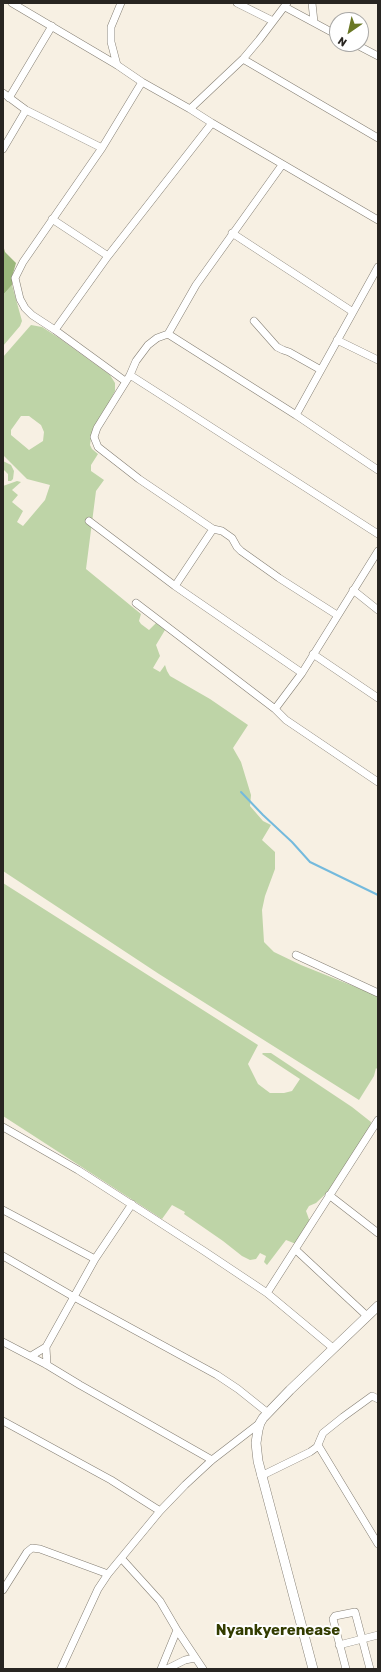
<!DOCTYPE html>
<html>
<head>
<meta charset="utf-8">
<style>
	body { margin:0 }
	#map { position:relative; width:381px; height:1672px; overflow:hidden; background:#f7f0e3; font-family:Rubik,sans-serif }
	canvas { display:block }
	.frame { position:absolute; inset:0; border:4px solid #282521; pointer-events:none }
	.north { position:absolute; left:329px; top:12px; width:40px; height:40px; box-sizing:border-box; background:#fff; border:1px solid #a9a8a6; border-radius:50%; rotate:214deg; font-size:11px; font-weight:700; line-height:16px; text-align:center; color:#282521 }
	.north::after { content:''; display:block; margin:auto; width:14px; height:18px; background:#6a7825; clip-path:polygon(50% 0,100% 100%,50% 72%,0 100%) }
</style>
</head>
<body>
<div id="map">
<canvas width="381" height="1672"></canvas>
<div class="frame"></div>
<div class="north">N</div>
</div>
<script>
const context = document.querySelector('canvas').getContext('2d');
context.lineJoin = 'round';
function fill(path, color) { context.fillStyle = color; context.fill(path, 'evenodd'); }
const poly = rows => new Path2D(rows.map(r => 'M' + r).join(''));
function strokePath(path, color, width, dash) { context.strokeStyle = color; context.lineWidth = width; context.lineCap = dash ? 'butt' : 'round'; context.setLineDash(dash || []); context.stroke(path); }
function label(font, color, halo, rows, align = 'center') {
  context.font = font + ' Rubik,sans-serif'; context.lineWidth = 4; context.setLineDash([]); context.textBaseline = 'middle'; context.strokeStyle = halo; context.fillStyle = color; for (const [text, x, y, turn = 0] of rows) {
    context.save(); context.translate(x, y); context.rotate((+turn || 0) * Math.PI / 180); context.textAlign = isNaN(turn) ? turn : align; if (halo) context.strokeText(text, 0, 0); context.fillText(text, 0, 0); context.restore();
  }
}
fill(poly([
	[12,285,22,321,20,326,3,346,3,295],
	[31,325,42,327,59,338,110,375,115,383,115,391,91,438,90,445,92,449,98,454,91,465,91,471,104,480,96,491,86,569,141,614,139,621,141,624,149,630,156,623,165,630,156,645,160,656,153,668,160,672,165,665,167,671,170,676,210,699,248,725,233,748,241,762,251,795,250,806,263,821,271,825,262,840,275,852,275,869,265,896,262,910,264,942,274,952,301,965,378,996,378,1070,376,1068,374,1076,359,1100,159,974,3,871,3,486,17,481,21,482,12,490,18,495,12,502,23,511,17,522,23,526,45,500,50,485,27,479,3,455,3,357],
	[21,416,29,416,41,425,44,432,43,441,29,450,11,435,11,430],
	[3,461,11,465,14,471,13,479,11,481,8,481,8,474,3,469],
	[3,883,258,1045,248,1064,258,1084,270,1093,284,1093,292,1091,300,1079,262,1054,263,1053,271,1053,352,1107,371,1122,369,1133,334,1186,316,1203,309,1206,306,1211,310,1222,296,1244,286,1240,267,1265,264,1262,266,1256,260,1253,256,1259,250,1260,242,1256,223,1241,184,1214,185,1212,172,1205,162,1219,3,1116]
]), '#bed4a7');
fill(poly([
	[3,245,5,252,16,263,12,277,12,285,3,295]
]), '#9bb77c');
strokePath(poly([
	[241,792,263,815,292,842,310,862,378,895]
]), '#74badd', 2);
const street = poly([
	[12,3,117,65,142,82,190,109,212,123,378,220],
	[237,3,273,21],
	[312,3,314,22],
	[285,7,337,35],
	[355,44,378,56],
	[243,59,378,138],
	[117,65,111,42,111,27,121,3],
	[3,93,26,110,102,148],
	[9,98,52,26],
	[190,109,243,59,259,40,287,3],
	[3,149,26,110],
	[52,219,108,256],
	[232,233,353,312],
	[254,321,277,347,283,350,289,352,321,370],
	[55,330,108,256,212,123],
	[168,334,196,285,282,165],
	[337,340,378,360],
	[130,375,378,534],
	[125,381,55,330,32,315,25,308,20,299,15,278,23,262,102,148,142,82],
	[296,415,378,267],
	[89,521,175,586,302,673],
	[175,586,213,529],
	[353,590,378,610],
	[136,603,275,709,286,720,378,782],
	[337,615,279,578,241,551,237,547,232,538,222,531,213,529,139,479,98,447,94,437,97,428,130,375,136,361,148,345,157,338,168,334,296,415,378,470],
	[313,654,378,698],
	[275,709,302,673,378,551],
	[296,955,378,993],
	[3,1127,78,1170,204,1251,267,1293,333,1348],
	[329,1195,378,1233],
	[3,1210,95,1259],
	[296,1250,367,1316],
	[3,1256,74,1297,217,1375,238,1389,268,1413],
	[267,1293,378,1120],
	[3,1342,47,1365,80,1385,212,1460],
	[46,1347,47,1365],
	[31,1356,46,1347,95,1259,132,1204],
	[3,1421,111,1480,160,1511],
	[318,1445,378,1544],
	[261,1476,310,1452,317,1447,323,1433,343,1417,372,1396,378,1399],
	[122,1559,160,1601,177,1630,161,1669],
	[3,1590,27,1552,32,1548,40,1549,108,1574],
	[177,1630,203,1669],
	[339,1645,378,1635],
	[61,1669,98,1589,108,1574,160,1511,185,1485,212,1460,260,1423],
	[167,1669,185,1660,195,1658],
	[346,1669,333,1619,335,1616,355,1612,370,1669]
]);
const secondary = poly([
	[313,1669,258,1461,256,1443,258,1430,260,1423,263,1418,290,1390,378,1306]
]);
strokePath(street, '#847e73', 8);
strokePath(secondary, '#847e73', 10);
strokePath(street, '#fff', 7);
strokePath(secondary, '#fff', 9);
label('bold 15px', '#333c00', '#fff', [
	["Nyankyerenease",278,1631]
]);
</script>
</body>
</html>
